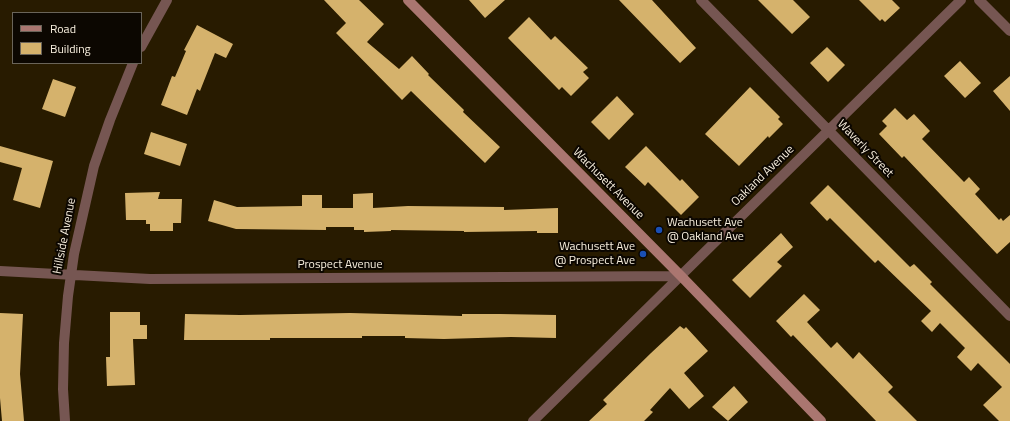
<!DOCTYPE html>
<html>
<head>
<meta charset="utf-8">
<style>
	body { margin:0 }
	#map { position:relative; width:1010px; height:421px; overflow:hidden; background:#281b00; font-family:"Titillium Web",sans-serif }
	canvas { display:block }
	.legend { position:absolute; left:12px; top:12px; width:130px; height:52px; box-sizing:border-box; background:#0c0701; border:1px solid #6a6459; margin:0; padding:5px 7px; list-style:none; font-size:12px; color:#f8efde }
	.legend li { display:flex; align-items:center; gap:8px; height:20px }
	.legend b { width:20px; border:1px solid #6a6459 }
</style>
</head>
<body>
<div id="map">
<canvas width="1010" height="421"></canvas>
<ul class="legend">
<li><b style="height:5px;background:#aa7670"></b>Road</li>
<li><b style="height:11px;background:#d5b26c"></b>Building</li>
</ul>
</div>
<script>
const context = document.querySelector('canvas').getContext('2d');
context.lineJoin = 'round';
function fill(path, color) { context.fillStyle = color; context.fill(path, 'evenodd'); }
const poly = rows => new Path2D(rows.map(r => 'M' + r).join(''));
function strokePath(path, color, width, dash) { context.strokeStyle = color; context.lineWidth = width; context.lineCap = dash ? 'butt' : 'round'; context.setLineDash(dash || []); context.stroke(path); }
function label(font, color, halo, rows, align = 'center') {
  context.font = font + ' "Titillium Web",sans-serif'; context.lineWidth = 4; context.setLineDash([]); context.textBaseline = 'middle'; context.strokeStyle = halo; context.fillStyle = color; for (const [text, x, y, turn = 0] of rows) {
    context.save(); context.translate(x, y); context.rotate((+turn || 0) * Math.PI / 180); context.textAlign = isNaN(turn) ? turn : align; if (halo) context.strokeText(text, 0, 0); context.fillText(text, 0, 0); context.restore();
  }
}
fill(poly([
	[324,0,359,0,384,24,367,42,399,69,412,56,429,74,428,75,464,110,463,112,500,147,485,163,411,91,402,100,336,33,346,23],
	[469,0,505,0,485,18],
	[619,0,652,0,696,48,680,63],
	[758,0,793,0,810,17,792,34],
	[859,0,892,0,900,8,885,22,882,19,880,21],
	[529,17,551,40,555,36,588,68,583,72,589,78,571,96,562,87,559,90,508,38],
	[197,25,233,44,226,58,215,53,200,91,197,89,187,115,161,105,172,76,175,77,186,51,184,50],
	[827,47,845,65,828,82,810,63],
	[960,61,981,83,965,98,944,76],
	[1010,76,1010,111,993,91],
	[53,79,76,87,65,117,42,109],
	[750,87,780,117,778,119,783,124,769,138,768,136,739,166,705,134],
	[617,96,634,114,609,140,591,122],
	[895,108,907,120,914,114,930,131,922,139,964,182,969,177,980,189,975,194,999,220,1001,218,1003,221,1010,215,1010,242,997,254,904,156,902,158,879,134,887,126,882,121],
	[151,132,187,144,180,166,144,154],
	[0,146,53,161,40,208,13,200,22,168,0,162],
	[646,146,680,181,682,179,699,197,681,215,648,182,645,186,625,167],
	[828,185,910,267,914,264,932,282,930,284,1010,364,1010,421,999,421,983,405,1002,387,978,363,971,371,957,357,965,348,940,323,932,332,921,321,931,311,878,260,875,263,830,218,827,221,810,203],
	[160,192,158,199,182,199,181,223,173,223,173,231,150,231,150,224,146,224,146,220,126,220,125,193],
	[373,193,373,208,408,206,504,207,504,210,558,208,558,233,537,233,537,231,464,232,464,231,391,230,391,231,364,232,364,230,354,230,354,227,326,227,326,230,236,229,208,221,214,200,237,207,302,206,302,195,322,195,322,208,353,208,353,194],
	[781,233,793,247,777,262,782,266,750,298,732,280],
	[804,294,820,310,807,322,831,348,837,342,853,359,859,352,893,387,888,392,917,421,876,421,793,335,791,337,776,321],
	[110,312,140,312,140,325,147,325,147,339,133,339,135,385,107,386,106,357,110,357],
	[0,313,23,314,20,374,24,421,2,421,0,398],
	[350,313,462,316,462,314,500,314,556,315,556,338,511,337,444,339,405,338,405,336,362,336,362,338,270,338,270,340,184,340,185,314,240,315],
	[680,326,684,329,686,327,708,351,684,373,704,396,689,409,670,388,650,410,653,412,644,421,589,421,607,404,603,400,651,353],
	[734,386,748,402,728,421,712,407]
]), '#d5b26c');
strokePath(poly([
	[701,0,1010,316],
	[979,0,1010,31],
	[141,47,167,0],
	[0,271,150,279,681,276],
	[65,421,63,389,64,343,68,296,74,254,94,166,110,120,133,63],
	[533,421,961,0]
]), '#765652', 10);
strokePath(poly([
	[408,0,681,276,821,421]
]), '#aa7670', 10);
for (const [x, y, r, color] of [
	[659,230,4,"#1a4fb4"],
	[643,254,4,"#1a4fb4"]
]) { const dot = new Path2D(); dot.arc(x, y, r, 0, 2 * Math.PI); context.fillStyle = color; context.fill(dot); strokePath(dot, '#0c0701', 1.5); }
label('12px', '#f8efde', '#0c0701', [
	["Waverly Street",865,149,46],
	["Oakland Avenue",763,176,-44],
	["Wachusett Avenue",608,184,45],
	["Hillside Avenue",65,236,-79],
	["Prospect Avenue",340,265]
]);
label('12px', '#f8efde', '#0c0701', [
	["Wachusett Ave",667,223],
	["@ Oakland Ave",667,237],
	["Wachusett Ave",635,247,"right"],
	["@ Prospect Ave",635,261,"right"]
], 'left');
</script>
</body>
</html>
